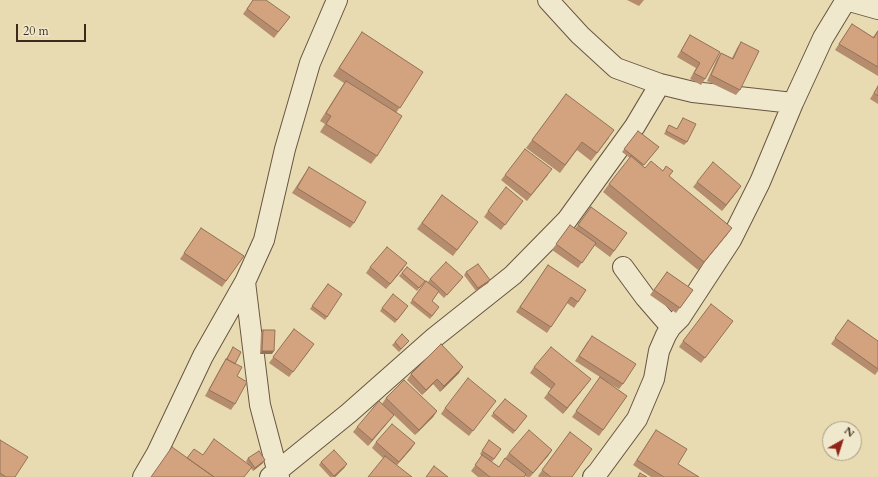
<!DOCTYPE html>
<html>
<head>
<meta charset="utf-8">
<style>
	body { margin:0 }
	#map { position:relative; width:878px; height:477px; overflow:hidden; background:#e8dbb1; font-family:Cardo,serif }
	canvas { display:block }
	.north { position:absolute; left:822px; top:421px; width:40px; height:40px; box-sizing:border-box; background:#f0e8cc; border:1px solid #a99c86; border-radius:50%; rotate:39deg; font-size:11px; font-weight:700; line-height:16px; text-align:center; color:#3e2a1c }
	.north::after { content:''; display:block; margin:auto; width:14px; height:18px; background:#8f2418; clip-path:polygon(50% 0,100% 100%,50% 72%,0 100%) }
	.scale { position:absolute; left:16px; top:24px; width:70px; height:18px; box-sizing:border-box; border:2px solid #3e2a1c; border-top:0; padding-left:5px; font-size:12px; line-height:14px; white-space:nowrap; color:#3e2a1c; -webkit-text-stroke:3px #f0e8cc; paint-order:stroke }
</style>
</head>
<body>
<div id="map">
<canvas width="878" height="477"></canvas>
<div class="north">N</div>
<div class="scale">20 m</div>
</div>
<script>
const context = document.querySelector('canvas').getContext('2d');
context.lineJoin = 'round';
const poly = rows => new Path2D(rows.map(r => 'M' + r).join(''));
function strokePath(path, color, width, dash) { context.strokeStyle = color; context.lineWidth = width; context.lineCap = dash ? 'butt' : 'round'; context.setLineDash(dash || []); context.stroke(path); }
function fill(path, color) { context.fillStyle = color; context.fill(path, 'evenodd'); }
const minor = poly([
	[548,0,580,35,616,68,660,84,693,92,793,103],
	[846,0,878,9],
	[623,267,645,297,671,327],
	[245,282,260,405,279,477],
	[143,477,157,453,203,356,245,282,264,240,285,149,310,63,337,0],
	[270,477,349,413,435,337,513,275,567,220,635,126,660,84],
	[593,477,598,472,637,419,654,379,659,351,666,335,671,327,680,318,731,240,760,182,793,103,823,38,846,0]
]);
strokePath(minor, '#685641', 22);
strokePath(minor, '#f0e8cc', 20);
fill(poly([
	[253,0,290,17,274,38,243,14],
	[627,0,644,0,639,6],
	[852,24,873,37,878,30,878,76,835,50],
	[362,32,423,72,396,113,377,156,371,164,320,132,325,124,320,121,344,83,333,76],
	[690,35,720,52,705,79,701,85,690,79,696,68,677,57],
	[741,42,740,90,736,95,707,81,717,59,721,53,732,58,737,48],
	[878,86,878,104,870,99],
	[566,94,609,138,591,161,577,150,560,173,526,148],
	[683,118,687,142,684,145,664,134,669,125,677,129],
	[638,131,659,147,643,166,645,168,669,176,732,228,726,236,698,270,603,192,609,184,630,158,622,152],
	[309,167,354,223,350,228,292,193],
	[505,175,548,175,527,201,501,180],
	[697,182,741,186,722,211,693,187],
	[442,195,478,222,453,256,417,229],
	[523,201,501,230,484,217,488,211],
	[591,207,627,233,610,257,594,245,578,268,552,250,570,225,575,229],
	[201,228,244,256,222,287,180,259],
	[548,265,586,290,574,308,567,303,547,333,516,312],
	[370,267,403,269,386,289,366,273],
	[407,267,425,281,417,291,399,276],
	[466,272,490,280,488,283,476,291,464,275],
	[667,272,693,290,676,313,650,295],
	[430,279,461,280,444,298,438,292,432,301,439,307,430,319,410,303,426,281,428,282],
	[328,284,342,294,325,320,310,309],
	[382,308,406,309,395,323,380,311],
	[848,320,878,341,878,371,875,375,831,344],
	[733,321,701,363,679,347,683,341],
	[294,329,310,350,289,377,269,363],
	[263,330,272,354,260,354,261,333],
	[409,341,399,352,392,345,395,342],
	[588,341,623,384,619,389,604,380,627,396,599,436,572,417,600,377,575,361],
	[233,347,237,376,235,404,231,410,205,396,222,365,226,359],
	[534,367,591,379,563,414,544,398,551,389,530,373],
	[459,373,440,392,433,384,422,395,407,380,411,374],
	[386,398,437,411,433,417,415,435,394,415,390,420,368,446,353,432,357,427,382,404],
	[505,399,527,416,513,434,491,416],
	[492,406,469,436,441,414,445,408],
	[656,430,678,464,699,477,651,477,633,465],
	[570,432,572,477,539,477,538,476],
	[0,440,15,477,0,477],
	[489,440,501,449,492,462,499,467,509,453,552,450,548,456,530,477,527,477,525,476,525,477,478,477,471,471,482,456,480,454],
	[376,442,415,443,411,449,397,465,383,458,372,448],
	[203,455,248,464,246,461,248,458,263,463,253,471,251,468,187,458],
	[321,462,345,467,335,477,330,477,319,465]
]), '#b58c6d');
fill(poly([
	[741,186,737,192,722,211,726,205],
	[732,228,726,236,698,270,704,262],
	[407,263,403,269,386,289,390,284],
	[490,280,488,283,476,291,478,288],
	[262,351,274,351,272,354,260,354],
	[463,367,459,373,440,392,444,386],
	[437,379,433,384,422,395,426,390],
	[591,379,563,414,567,408],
	[437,411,433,417,415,435,419,430],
	[394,415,390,420,368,446,372,440],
	[415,443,411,449,395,467,399,462],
	[552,450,548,456,530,477,533,473],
	[265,460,263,463,253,471,255,468],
	[347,464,345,467,335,477,334,477]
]), '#947259');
const building = poly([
	[253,0,266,0,290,17,278,32,247,9,253,0],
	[852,24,874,38,878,31,878,67,839,44,852,24],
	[362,32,423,72,400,108,339,68,362,32],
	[690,35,720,52,705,79,694,73,700,63,681,51,690,35],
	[741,42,759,51,740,90,711,75,721,53,733,59,741,42],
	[346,81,402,116,377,156,326,124,331,116,326,113,346,81],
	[878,86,878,96,874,93,878,86],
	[566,94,614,130,597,153,582,142,565,165,532,140,566,94],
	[683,118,696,124,687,142,666,131,669,125,677,129,683,118],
	[638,131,659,147,644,165,624,149,638,131],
	[525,149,552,169,531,195,505,175,525,149],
	[631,156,645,168,651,161,663,171,666,166,673,171,669,176,732,228,704,262,609,184,631,156],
	[713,162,741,186,726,205,697,182,713,162],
	[309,167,366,202,354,223,297,188,309,167],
	[506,187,523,201,505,225,488,211,506,187],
	[442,195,478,222,457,250,422,223,442,195],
	[591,207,627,233,614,251,578,225,591,207],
	[570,225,596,243,582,263,556,244,570,225],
	[201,228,244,256,226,281,184,253,201,228],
	[387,247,407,263,390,284,370,267,387,247],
	[446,262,463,277,447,295,430,279,446,262],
	[478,264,490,280,478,288,466,272,478,264],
	[548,265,586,290,578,302,571,297,551,327,520,307,548,265],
	[407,267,425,281,419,288,402,273,407,267],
	[667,272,693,290,680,308,654,290,667,272],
	[426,281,439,291,432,301,439,307,432,316,412,300,426,281],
	[328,284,342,294,327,317,312,306,328,284],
	[393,294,408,306,397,320,382,308,393,294],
	[711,304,733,321,705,358,683,341,711,304],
	[848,320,878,341,878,369,835,338,848,320],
	[294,329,314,344,293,372,273,357,294,329],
	[263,330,275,330,274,351,262,351,263,330],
	[402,334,409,341,401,349,395,342,402,334],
	[592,336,636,364,623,384,579,356,592,336],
	[441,344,463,367,444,386,437,379,426,390,411,374,441,344],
	[233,347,241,352,235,364,227,359,233,347],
	[551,347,591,379,567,408,548,393,555,384,534,367,551,347],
	[226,359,242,367,237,376,247,382,235,404,209,390,226,359],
	[600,377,627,396,603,430,576,411,600,377],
	[468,378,496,401,473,431,445,408,468,378],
	[404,380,437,411,419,430,386,398,404,380],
	[505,399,527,416,515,431,493,413,505,399],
	[379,401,394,415,372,440,357,427,379,401],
	[392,424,415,443,399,462,376,442,392,424],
	[529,430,552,450,533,473,509,453,529,430],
	[656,430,687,449,678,464,699,477,664,477,637,460,656,430],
	[570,432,592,449,572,477,551,477,542,470,570,432],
	[214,439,252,467,244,477,214,477,187,458,194,449,203,455,214,439],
	[0,440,28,457,15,477,6,477,0,473,0,440],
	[489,440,501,449,494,459,482,451,489,440],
	[172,447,214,477,151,477,172,447],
	[334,450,347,464,334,476,321,462,334,450],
	[259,451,265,460,255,468,248,458,259,451],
	[482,455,499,467,505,458,526,474,524,477,490,477,475,465,482,455],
	[385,456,412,477,368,477,385,456],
	[434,466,448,477,426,477,434,466],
	[640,473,647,477,638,477,640,473]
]);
fill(building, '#d3a37f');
strokePath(building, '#947259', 1);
</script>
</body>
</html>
